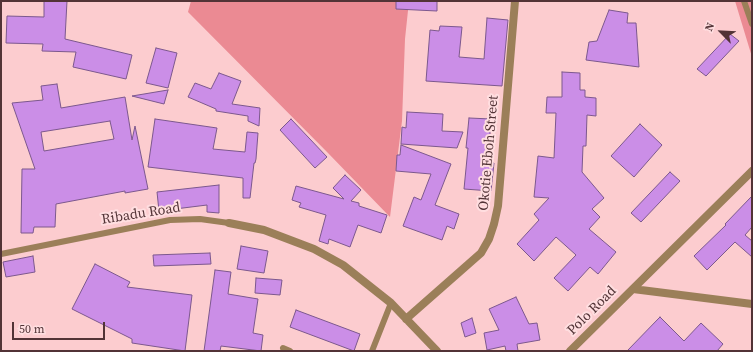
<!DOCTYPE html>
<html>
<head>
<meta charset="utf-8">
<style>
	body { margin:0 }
	#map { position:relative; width:753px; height:352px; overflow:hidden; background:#fccccf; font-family:"Source Serif 4",serif }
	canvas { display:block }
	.frame { position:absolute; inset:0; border:2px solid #523336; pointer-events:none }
	.north { position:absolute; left:701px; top:12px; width:40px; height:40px; -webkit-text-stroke:3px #ffdee0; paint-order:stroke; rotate:294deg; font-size:11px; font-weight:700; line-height:16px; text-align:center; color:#523336 }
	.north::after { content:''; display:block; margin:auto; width:14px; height:18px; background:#523336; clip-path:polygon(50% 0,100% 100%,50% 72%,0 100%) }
	.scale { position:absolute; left:12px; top:322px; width:93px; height:18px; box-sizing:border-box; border:2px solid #523336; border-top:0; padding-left:5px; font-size:12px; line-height:14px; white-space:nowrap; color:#523336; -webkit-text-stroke:3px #ffdee0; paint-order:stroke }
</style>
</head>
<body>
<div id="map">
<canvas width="753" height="352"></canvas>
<div class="frame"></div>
<div class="north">N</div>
<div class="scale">50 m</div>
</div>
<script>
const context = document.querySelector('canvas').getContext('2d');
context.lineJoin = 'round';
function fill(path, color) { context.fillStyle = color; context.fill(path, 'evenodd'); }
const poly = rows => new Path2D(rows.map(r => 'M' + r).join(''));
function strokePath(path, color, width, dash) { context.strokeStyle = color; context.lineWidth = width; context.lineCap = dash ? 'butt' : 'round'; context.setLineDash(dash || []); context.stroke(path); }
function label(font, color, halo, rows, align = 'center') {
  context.font = font + ' "Source Serif 4",serif'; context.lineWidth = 4; context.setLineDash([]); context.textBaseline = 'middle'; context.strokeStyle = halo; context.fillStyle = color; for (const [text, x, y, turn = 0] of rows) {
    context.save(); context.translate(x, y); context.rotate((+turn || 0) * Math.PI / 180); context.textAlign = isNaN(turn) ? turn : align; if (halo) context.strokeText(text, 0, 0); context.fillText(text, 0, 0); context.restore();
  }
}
fill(poly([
	[191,1,409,1,405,39,402,121,390,217,327,152,188,12],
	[735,1,752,1,752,57]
]), '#eb8a93');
const building = poly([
	[44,1,67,1,65,39,132,55,126,79,73,67,76,52,42,51,43,44,6,43,7,16,44,17,44,1],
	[396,1,437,1,437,11,396,9,396,1],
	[609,10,628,13,627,23,636,23,639,67,586,60,589,42,597,41,609,10],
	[487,18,508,20,502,86,426,81,430,30,439,31,440,26,462,27,459,57,484,59,487,18],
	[730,34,739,41,706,76,697,69,730,34],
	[156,48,177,53,168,88,146,83,156,48],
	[562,72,580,73,580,90,585,90,585,97,596,98,596,116,587,115,586,146,583,146,582,172,604,198,592,209,600,217,589,229,616,252,598,274,590,267,568,291,554,278,576,255,556,237,534,261,517,244,539,220,534,214,549,198,534,197,538,156,554,158,556,113,546,113,547,97,562,97,562,72],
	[219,73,241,81,232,104,260,108,259,126,248,121,248,116,216,111,216,109,188,97,195,83,211,89,219,73],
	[57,84,61,108,125,97,132,140,135,126,148,189,125,193,125,191,56,204,55,227,34,227,33,233,21,233,22,169,35,169,12,103,43,100,41,86,57,84],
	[110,121,114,139,44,151,41,132,110,121],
	[168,90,164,104,132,96,168,90],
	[407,112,443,114,442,131,463,132,457,148,401,144,402,127,406,128,407,112],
	[469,118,491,119,488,162,494,163,491,191,464,189,468,148,466,148,469,118],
	[155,119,217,128,213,149,245,152,247,132,258,133,256,159,255,163,254,163,250,198,243,198,243,178,148,167,155,119],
	[291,119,327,157,315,168,280,130,291,119],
	[640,124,662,145,634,177,611,156,640,124],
	[401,145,451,164,435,205,459,214,454,229,447,226,442,240,403,226,414,197,421,200,431,174,396,171,397,155,400,155,401,145],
	[670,172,680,181,641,222,631,213,670,172],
	[345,175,361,190,351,201,359,203,359,206,387,215,381,233,358,225,350,247,329,239,328,244,319,241,326,215,299,207,301,203,292,200,296,186,344,199,333,188,345,175],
	[219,185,219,213,207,212,207,205,159,211,157,192,219,185],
	[752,196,752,227,745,235,752,241,752,257,735,242,707,270,694,256,726,225,725,224,752,196],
	[241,246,268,251,264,273,237,269,241,246],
	[210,253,211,264,154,266,153,255,210,253],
	[33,256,35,272,6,277,3,262,33,256],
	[95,264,130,282,127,287,192,295,185,351,132,343,132,339,72,309,95,264],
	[215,270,231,272,228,294,258,299,253,333,263,335,261,351,221,346,220,351,204,351,215,270],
	[256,278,282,280,280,295,255,293,256,278],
	[516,297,529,324,537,323,540,340,517,344,518,351,506,351,505,346,487,350,484,333,499,330,489,309,516,297],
	[296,310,360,334,354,351,290,327,296,310],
	[660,317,684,341,701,323,723,344,717,351,627,351,660,317],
	[472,318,476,333,465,337,461,323,472,318]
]);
fill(building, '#cb8ee7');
strokePath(building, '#7c588d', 1);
strokePath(poly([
	[744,1,752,24],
	[1,254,170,220,200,219,229,223],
	[283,348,290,351],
	[372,351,391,303]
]), '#9b7f59', 6);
strokePath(poly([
	[229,223,264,230,314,249,343,265,391,303,437,351],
	[633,289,752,304],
	[406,319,481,253,489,239,494,224,498,206,515,1],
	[570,351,752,171]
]), '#9b7f59', 8);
label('14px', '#523336', '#ffdee0', [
	["Okotie Eboh Street",489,153,-85],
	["Ribadu Road",141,214,-9],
	["Polo Road",592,311,-45]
]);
</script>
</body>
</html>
